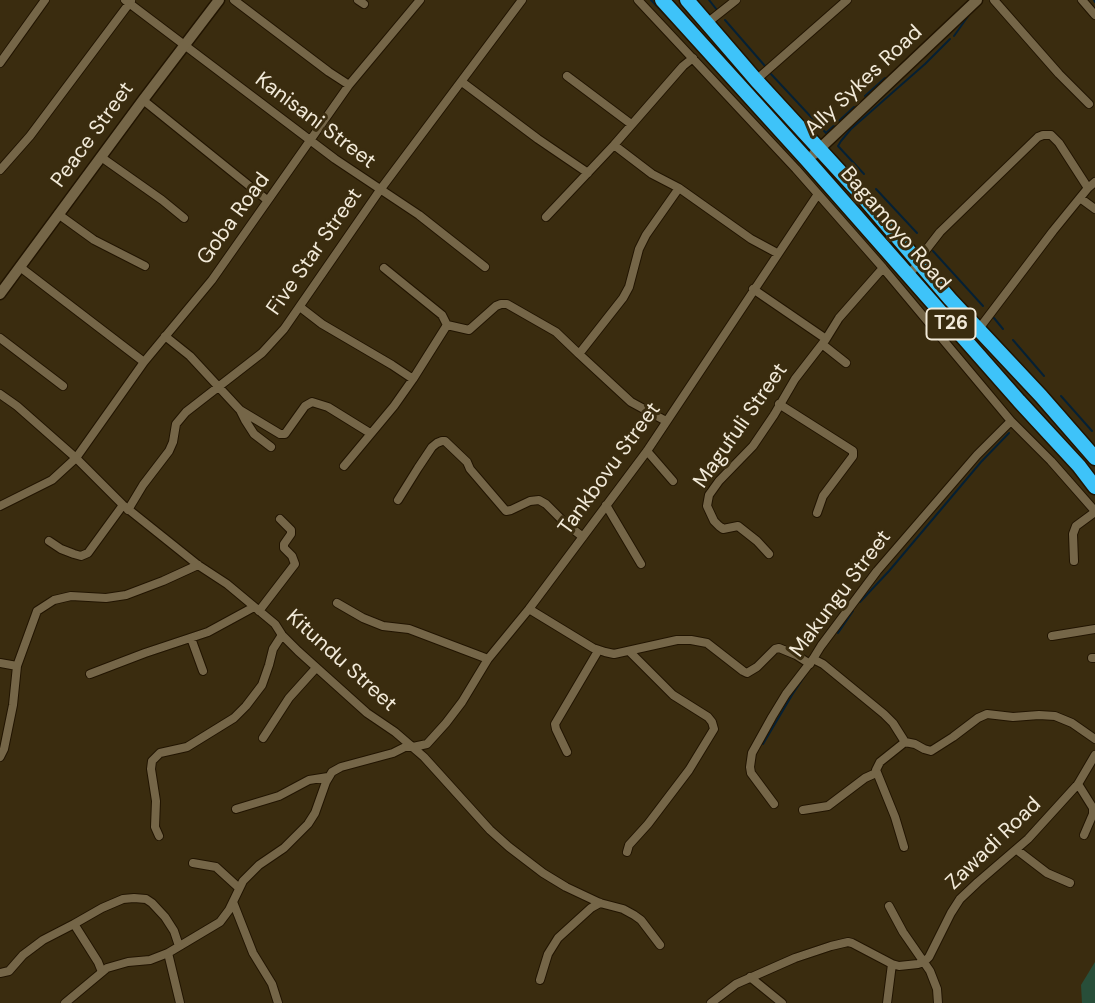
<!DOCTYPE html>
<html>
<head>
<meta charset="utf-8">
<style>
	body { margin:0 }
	canvas { display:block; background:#3a2c0f }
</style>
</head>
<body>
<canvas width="1095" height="1003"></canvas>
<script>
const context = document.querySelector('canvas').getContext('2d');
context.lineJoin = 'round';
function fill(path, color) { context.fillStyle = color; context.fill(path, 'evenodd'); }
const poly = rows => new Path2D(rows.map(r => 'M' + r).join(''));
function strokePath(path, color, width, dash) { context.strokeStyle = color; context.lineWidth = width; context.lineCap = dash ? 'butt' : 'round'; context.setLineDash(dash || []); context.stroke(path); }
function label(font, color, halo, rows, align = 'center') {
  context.font = font + ' "DM Sans",sans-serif'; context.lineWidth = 6; context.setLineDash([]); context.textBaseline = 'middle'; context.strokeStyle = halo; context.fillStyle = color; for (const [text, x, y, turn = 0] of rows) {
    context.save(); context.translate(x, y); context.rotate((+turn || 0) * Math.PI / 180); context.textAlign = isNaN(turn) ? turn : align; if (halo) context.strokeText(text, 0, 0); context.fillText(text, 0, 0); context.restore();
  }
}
fill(poly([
	[1095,962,1095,1003,1082,1003,1081,985]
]), '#284e39');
strokePath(poly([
	[651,0,680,30],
	[709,0,717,10],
	[1094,0,1095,2],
	[725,20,765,66],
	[954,36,971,12],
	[771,74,826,133,854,107],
	[865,96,885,78],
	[864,174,838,146,841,141,851,129,925,64,950,39],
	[876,189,917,233],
	[933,251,983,306],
	[994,318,1003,329],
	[1013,340,1044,376],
	[1061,396,1092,431],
	[860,602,889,571,981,462,1009,433],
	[838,633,853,611],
	[763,744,792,695,806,674]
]), '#052034', 2);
const street = poly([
	[125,0,335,159,419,215,485,267],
	[234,0,329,72,349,85],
	[358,0,364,4],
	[638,0,796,169,883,268,1011,421,1051,461,1095,511],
	[994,0,1059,74,1089,104],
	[1082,0,1095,15],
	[707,23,736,0],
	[0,63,45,0],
	[567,76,631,124],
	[756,80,847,0],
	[462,82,538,139,588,173],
	[143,100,267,200],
	[614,145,652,174,679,188,751,239,777,253],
	[101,157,162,200,184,218],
	[0,170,30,136,131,1],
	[1080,198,1095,209],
	[58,214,94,240,145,266],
	[546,217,614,145,683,66,693,58],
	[20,267,144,362],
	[384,268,442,315,447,325,469,330,496,306,501,304,507,304,556,332,579,354],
	[908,275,920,262,926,250,940,232,1038,137,1043,135,1051,135,1059,143,1088,188],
	[753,289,826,339],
	[300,307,322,324,392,365,413,379],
	[978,330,1053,231,1088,188,1095,182],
	[165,336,190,356,240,410,280,434,285,434,305,406,312,402,328,407,370,433],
	[0,338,63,386],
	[822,344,846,363],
	[0,394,17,406,76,458,123,505,198,565,227,584,275,624,282,635,298,651,367,713,395,732,424,757,490,830,509,847,543,873,566,887,600,903,623,909,634,915,641,920,660,945],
	[779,404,853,451,853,456,823,496,817,513],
	[240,410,245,420,254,434,271,447],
	[666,421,631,402,579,354,623,298,629,287,639,249,646,235,679,188],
	[647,451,673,481],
	[344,466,394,406,413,379,447,325],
	[398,500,418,468,432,447,437,443,442,441,445,441,467,462,470,469,506,511,511,510,530,501,539,500,546,504,565,523,583,537],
	[606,505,641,564],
	[0,506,52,480,76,458,144,362,212,280,349,85,420,0],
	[128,510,143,485,169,451,173,442,176,424,186,412,262,353,284,329,380,190,522,0],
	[49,541,61,549,74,554,81,556,88,553,123,505],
	[769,554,757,541,738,526,723,529,719,526,714,521,707,506,709,495,719,481,753,446,774,415,795,379,826,339,839,318,883,268],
	[1074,561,1073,534,1076,526,1095,512],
	[337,603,363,618,383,626,409,629,488,659],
	[529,609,593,648,605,652,614,654,677,640,691,640,707,643,743,671,747,673,757,667,775,649,779,648,796,655,810,664],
	[259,611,295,564,292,556,284,548,284,544,291,534,291,530,280,519],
	[1052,636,1095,629],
	[191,638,203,671],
	[1092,658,1095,658],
	[813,659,823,664,884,714,893,723,905,742],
	[0,663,17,666],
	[90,674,145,653,208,632,254,607],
	[263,738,289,698,316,668],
	[567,752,556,729,555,724,598,651],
	[0,757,4,749,13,705,17,666,37,611,54,600,71,596,106,598,126,595,163,581,198,565],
	[1078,784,1093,808,1093,814,1084,835],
	[774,804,751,773,750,767,752,753,772,717,786,694,813,659,821,646,877,571,977,455,1011,421],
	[236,809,279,796,309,780,328,777],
	[803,810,828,806,865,778,876,773],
	[159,836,155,827,156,801,151,769,152,761,160,753,187,747,234,718,246,706,262,685,269,665,273,649,282,635],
	[904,847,895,817,876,770,880,762,905,742,915,744,924,749,931,751,953,737,978,718,987,714,1013,717,1039,715,1055,716,1072,723,1095,739],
	[1017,850,1047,873,1070,883],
	[627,852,629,845,648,824,689,770,714,729,712,722,708,717,673,695,629,651],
	[193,863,216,867,239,888],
	[233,902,253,953,272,984,278,1003],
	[889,906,903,932,930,971,937,989,938,1003],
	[74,924,102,908,123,899,134,898,146,899,152,903,165,917,174,931,179,946],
	[168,953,180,1003],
	[924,962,929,957,951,913,960,899,978,882,1028,839,1078,784,1095,755],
	[0,973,9,971,23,955,43,940,74,924,98,962,102,972],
	[750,977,782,1003],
	[540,980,548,954,558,938,591,908,600,903],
	[65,1003,107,968,128,962,150,960,168,953,220,922,229,910,243,881,259,865,284,848,308,824,315,813,326,782,332,772,341,767,393,753,405,747,413,747,427,744,446,723,462,702,488,659,529,609,647,451,818,194],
	[711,1003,736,984,795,958,831,946,848,942,852,943,892,964,899,966,918,964,924,962],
	[887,1003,892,964]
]);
const secondary = poly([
	[814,154,977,0],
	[0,294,143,100,219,0]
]);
const highway = poly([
	[662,0,807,160,1019,401,1079,466,1095,487],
	[687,0,756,80,856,189,950,299,1041,396,1095,458]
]);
strokePath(street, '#211400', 10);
strokePath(secondary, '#211400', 13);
strokePath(highway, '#211400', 17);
strokePath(street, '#756648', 8);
strokePath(secondary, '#756648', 10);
strokePath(highway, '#3ec3f9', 14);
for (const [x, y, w] of [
	[951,324,49]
]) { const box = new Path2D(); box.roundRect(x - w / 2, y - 15.5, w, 31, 5); context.fillStyle = '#3a2c0f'; context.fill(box); strokePath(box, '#f2ead9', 2); }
label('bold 19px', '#f2ead9', null, [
	["T26",951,324]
]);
label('21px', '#f2ead9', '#3a2c0f', [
	["Ally Sykes Road",864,81,-43],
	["Kanisani Street",315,121,37],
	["Peace Street",93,135,-54],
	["Goba Road",234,219,-54],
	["Bagamoyo Road",895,229,49],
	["Five Star Street",315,252,-55],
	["Magufuli Street",741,426,-55],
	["Tankbovu Street",610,469,-54],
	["Makungu Street",841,594,-53],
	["Kitundu Street",341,661,42],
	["Zawadi Road",994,844,-44]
]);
</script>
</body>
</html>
